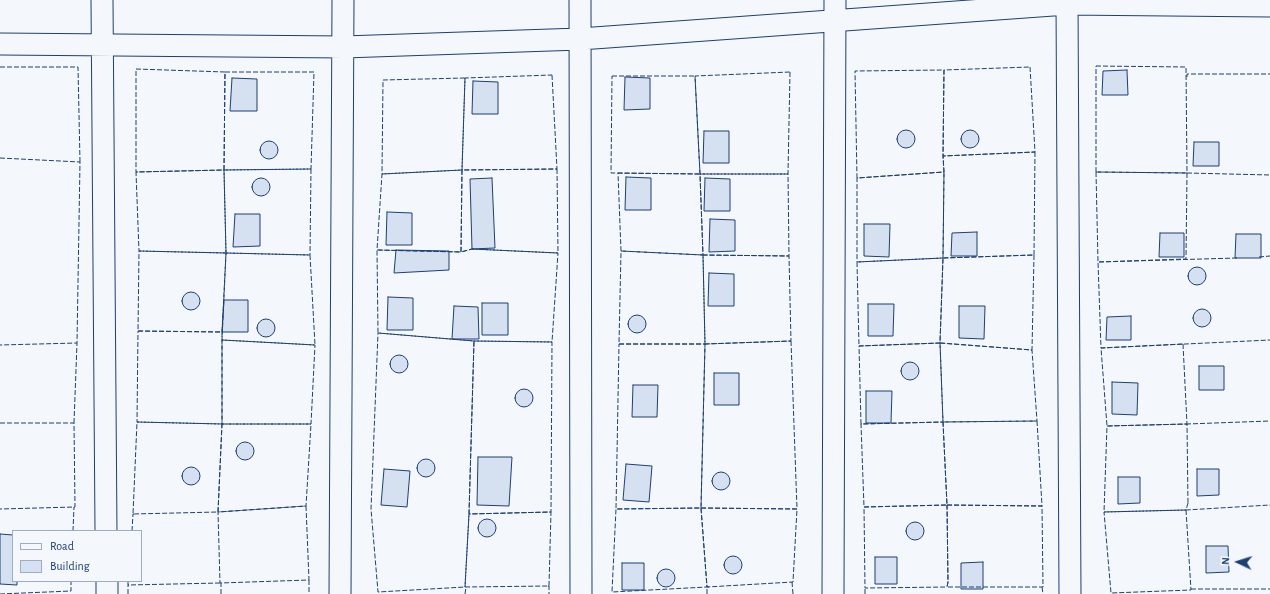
<!DOCTYPE html>
<html>
<head>
<meta charset="utf-8">
<style>
	body { margin:0 }
	#map { position:relative; width:1270px; height:594px; overflow:hidden; background:#f4f7fb; font-family:"Alegreya Sans",sans-serif }
	canvas { display:block }
	.legend { position:absolute; left:12px; top:530px; width:130px; height:52px; box-sizing:border-box; background:#f4f7fb; border:1px solid #9eadc5; margin:0; padding:5px 7px; list-style:none; font-size:12px; color:#1d3f73 }
	.legend li { display:flex; align-items:center; gap:8px; height:20px }
	.legend b { width:20px; border:1px solid #9eadc5 }
	.north { position:absolute; left:1218px; top:542px; width:40px; height:40px; -webkit-text-stroke:3px #f4f7fb; paint-order:stroke; rotate:274deg; font-size:11px; font-weight:700; line-height:16px; text-align:center; color:#1d3f73 }
	.north::after { content:''; display:block; margin:auto; width:14px; height:18px; background:#1d3f73; clip-path:polygon(50% 0,100% 100%,50% 72%,0 100%) }
</style>
</head>
<body>
<div id="map">
<canvas width="1270" height="594"></canvas>
<ul class="legend">
<li><b style="height:5px;background:#f4f7fb"></b>Road</li>
<li><b style="height:11px;background:#d5e0f0"></b>Building</li>
</ul>
<div class="north">N</div>
</div>
<script>
const context = document.querySelector('canvas').getContext('2d');
context.lineJoin = 'round';
function fill(path, color) { context.fillStyle = color; context.fill(path, 'evenodd'); }
const poly = rows => new Path2D(rows.map(r => 'M' + r).join(''));
function strokePath(path, color, width, dash) { context.strokeStyle = color; context.lineWidth = width; context.lineCap = dash ? 'butt' : 'round'; context.setLineDash(dash || []); context.stroke(path); }
const building = poly([
	[1127,70,1128,95,1102,95,1103,71,1127,70],
	[625,77,650,78,650,109,624,110,625,77],
	[232,78,257,79,257,111,230,111,232,78],
	[473,81,498,82,498,114,472,114,473,81],
	'961 139a9 9 0 1 1 18 0a9 9 0 1 1-18 0Z',
	'897 139a9 9 0 1 1 18 0a9 9 0 1 1-18 0Z',
	[704,131,729,131,729,163,703,163,704,131],
	'260 150a9 9 0 1 1 18 0a9 9 0 1 1-18 0Z',
	[1194,142,1219,142,1219,166,1193,166,1194,142],
	[626,177,651,178,651,210,625,210,626,177],
	'252 187a9 9 0 1 1 18 0a9 9 0 1 1-18 0Z',
	[492,178,495,248,472,249,470,179,492,178],
	[705,178,730,179,730,211,704,211,705,178],
	[387,212,412,213,412,245,386,245,387,212],
	[235,214,260,214,260,246,233,247,235,214],
	[710,219,735,220,735,251,709,252,710,219],
	[864,224,890,224,889,257,864,256,864,224],
	[977,232,977,256,951,256,952,233,977,232],
	[1160,233,1184,233,1184,257,1159,257,1160,233],
	[1236,234,1261,234,1261,258,1235,258,1236,234],
	[396,250,449,251,449,270,394,273,396,250],
	'1188 276a9 9 0 1 1 18 0a9 9 0 1 1-18 0Z',
	[709,273,734,274,734,306,708,306,709,273],
	'182 301a9 9 0 1 1 18 0a9 9 0 1 1-18 0Z',
	[388,297,413,298,413,330,387,330,388,297],
	[224,300,248,300,248,332,222,332,224,300],
	[482,303,508,303,508,335,482,335,482,303],
	[868,304,894,304,893,336,868,336,868,304],
	[454,306,478,307,479,339,452,339,454,306],
	[959,306,985,306,984,339,959,338,959,306],
	'1193 318a9 9 0 1 1 18 0a9 9 0 1 1-18 0Z',
	'628 324a9 9 0 1 1 18 0a9 9 0 1 1-18 0Z',
	[1131,316,1131,340,1106,340,1107,317,1131,316],
	'257 328a9 9 0 1 1 18 0a9 9 0 1 1-18 0Z',
	'390 364a9 9 0 1 1 18 0a9 9 0 1 1-18 0Z',
	'901 371a9 9 0 1 1 18 0a9 9 0 1 1-18 0Z',
	[1199,366,1224,366,1224,390,1199,390,1199,366],
	[714,373,739,373,739,405,714,405,714,373],
	[1112,382,1138,383,1137,415,1112,414,1112,382],
	[633,385,658,385,657,417,632,417,633,385],
	'515 398a9 9 0 1 1 18 0a9 9 0 1 1-18 0Z',
	[866,391,892,391,891,423,866,423,866,391],
	'236 451a9 9 0 1 1 18 0a9 9 0 1 1-18 0Z',
	[478,457,512,457,509,506,477,505,478,457],
	'417 468a9 9 0 1 1 18 0a9 9 0 1 1-18 0Z',
	[626,464,652,466,649,502,623,500,626,464],
	'182 476a9 9 0 1 1 18 0a9 9 0 1 1-18 0Z',
	[384,469,410,471,407,507,381,505,384,469],
	[1197,469,1219,469,1219,495,1197,496,1197,469],
	'712 481a9 9 0 1 1 18 0a9 9 0 1 1-18 0Z',
	[1118,477,1140,477,1140,503,1118,504,1118,477],
	'478 528a9 9 0 1 1 18 0a9 9 0 1 1-18 0Z',
	'906 531a9 9 0 1 1 18 0a9 9 0 1 1-18 0Z',
	[0,534,13,535,13,581,17,581,17,585,0,584,0,534],
	[1206,546,1228,546,1229,572,1206,573,1206,546],
	'724 565a9 9 0 1 1 18 0a9 9 0 1 1-18 0Z',
	[875,557,897,557,897,584,875,584,875,557],
	[983,562,983,589,961,589,961,563,983,562],
	[622,563,644,563,644,590,622,590,622,563],
	'657 578a9 9 0 1 1 18 0a9 9 0 1 1-18 0Z'
]);
fill(building, '#d5e0f0');
strokePath(building, '#1d3f73', 1);
const minor = poly([
	[102,0,106,531],
	[580,0,581,594],
	[1067,0,1070,594],
	[0,44,344,47,580,39,1067,4,1270,6],
	[107,581,107,594],
	[340,594,343,0],
	[833,594,835,0]
]);
strokePath(minor, '#1d3f73', 23);
strokePath(minor, '#f4f7fb', 21);
strokePath(poly([
	[1096,66,1186,67,1187,173,1096,172,1096,66],
	[0,67,78,67,80,162],
	[1030,67,1035,152,943,156,944,70,1030,67],
	[136,69,225,72,224,170,136,172,136,69],
	[944,70,943,156,944,172,857,178,855,71,944,70],
	[225,72,314,72,311,169,224,170,225,72],
	[790,72,788,174,700,174,695,76,790,72],
	[552,75,557,169,462,170,465,78,552,75],
	[612,76,695,76,700,174,611,173,612,76],
	[1187,77,1187,74,1270,74],
	[465,78,462,170,382,174,383,80,465,78],
	[1035,152,1034,255,943,258,944,172,943,156,1035,152],
	[0,158,80,162,77,343,0,345],
	[311,169,310,255,226,253,224,170,311,169],
	[557,169,558,253,472,249,461,252,462,170,557,169],
	[224,170,226,253,139,251,136,172,224,170],
	[462,170,461,252,377,250,382,174,462,170],
	[944,172,943,258,857,262,857,178,944,172],
	[1096,172,1187,173,1186,259,1098,262,1096,172],
	[618,173,700,174,703,255,621,251,618,173],
	[1187,173,1270,175],
	[700,174,788,174,789,256,703,255,700,174],
	[472,249,558,253,552,342,474,341,378,333,377,250,461,252,472,249],
	[139,251,226,253,222,332,138,331,139,251],
	[621,251,703,255,705,344,619,344,621,251],
	[226,253,310,255,315,345,222,340,226,253],
	[703,255,789,256,791,341,705,344,703,255],
	[1034,255,1032,350,940,343,943,258,1034,255],
	[1259,257,1270,256],
	[943,258,940,343,859,346,857,262,943,258],
	[1237,258,1098,262,1101,348,1270,340],
	[138,331,222,332,222,424,137,422,138,331],
	[222,340,315,345,311,424,222,424,222,340],
	[474,341,552,342,551,512,469,514,474,341],
	[791,341,797,509,701,508,705,344,791,341],
	[940,343,1032,350,1037,421,943,422,940,343],
	[940,343,943,422,861,424,859,346,940,343],
	[619,344,705,344,701,508,616,509,619,344],
	[1183,344,1187,424,1107,426,1101,348,1183,344],
	[1037,421,1042,506,947,505,943,422,1037,421],
	[137,422,222,424,218,512,133,514,137,422],
	[943,422,947,505,864,507,861,424,943,422],
	[0,423,74,423,75,507,0,509],
	[74,423,77,343],
	[222,424,311,424,306,506,218,512,222,424],
	[1187,425,1187,424,1270,421],
	[1188,503,1186,510,1270,505],
	[947,505,1042,506,1043,587,947,587,948,582,947,505],
	[947,505,948,582,947,587,865,588,864,507,947,505],
	[306,506,309,580,220,583,218,512,306,506],
	[701,508,707,587,612,592,616,509,701,508],
	[701,508,797,509,793,582,707,587,701,508],
	[1186,510,1104,512,1107,426,1187,424,1188,504],
	[1186,510,1191,590,1111,593,1104,512,1186,510],
	[73,531,74,507],
	[132,531,133,514,134,514],
	[309,580,309,594],
	[128,581,128,585,220,583,220,582],
	[792,582,793,594],
	[548,586,549,586,549,594],
	[465,587,469,514,551,512,549,586,465,587,378,592,371,509,378,333,474,341,469,514,465,587],
	[1042,587,1043,594],
	[1191,589,1270,589],
	[0,594,71,591,71,581],
	[128,594,128,585,129,585],
	[221,594,221,583],
	[465,594,466,587],
	[707,594,707,587,709,587],
	[865,594,865,588,866,588]
]), '#1d3f73', 1, [5, 2]);
</script>
</body>
</html>
